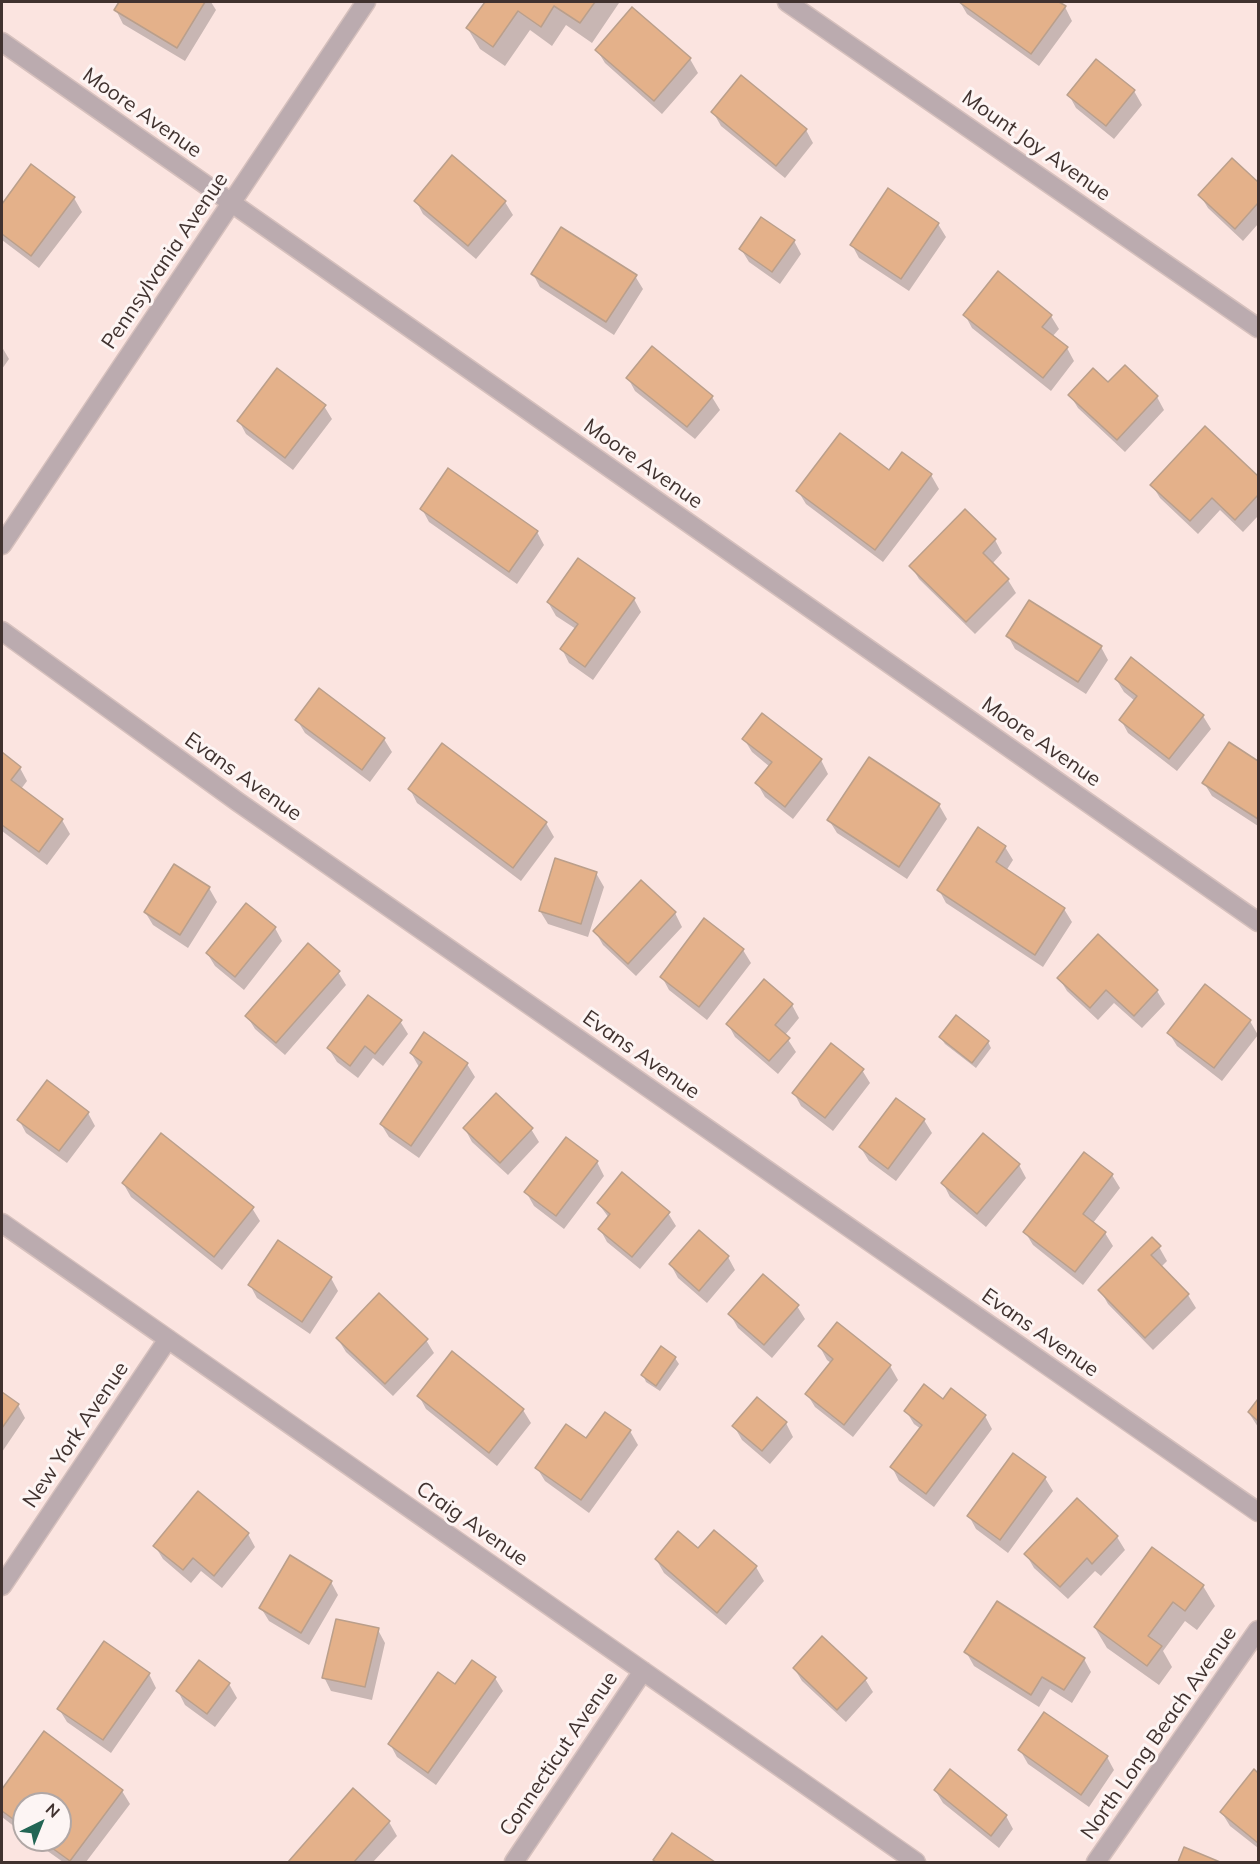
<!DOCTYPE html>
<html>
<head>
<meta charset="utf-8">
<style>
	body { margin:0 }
	#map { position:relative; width:1260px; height:1864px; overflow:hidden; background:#fbe4e0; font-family:Mulish,sans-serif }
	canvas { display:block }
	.frame { position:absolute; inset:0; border:3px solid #40322f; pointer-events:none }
	.north { position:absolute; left:12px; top:1792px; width:60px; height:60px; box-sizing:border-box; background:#fdf5f4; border:2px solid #b1a7a5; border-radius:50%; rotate:43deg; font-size:16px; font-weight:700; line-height:24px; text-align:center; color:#40322f }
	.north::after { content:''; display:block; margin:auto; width:21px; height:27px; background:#236554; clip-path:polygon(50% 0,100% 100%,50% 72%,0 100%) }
</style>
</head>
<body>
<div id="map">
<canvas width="1260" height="1864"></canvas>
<div class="frame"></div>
<div class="north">N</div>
</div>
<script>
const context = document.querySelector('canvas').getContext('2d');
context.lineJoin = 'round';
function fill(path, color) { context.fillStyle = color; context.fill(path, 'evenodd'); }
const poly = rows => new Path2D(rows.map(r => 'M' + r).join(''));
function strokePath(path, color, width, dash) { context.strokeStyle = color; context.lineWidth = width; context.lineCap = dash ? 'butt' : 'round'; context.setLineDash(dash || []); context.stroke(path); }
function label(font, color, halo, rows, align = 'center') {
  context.font = font + ' Mulish,sans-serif'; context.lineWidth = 6; context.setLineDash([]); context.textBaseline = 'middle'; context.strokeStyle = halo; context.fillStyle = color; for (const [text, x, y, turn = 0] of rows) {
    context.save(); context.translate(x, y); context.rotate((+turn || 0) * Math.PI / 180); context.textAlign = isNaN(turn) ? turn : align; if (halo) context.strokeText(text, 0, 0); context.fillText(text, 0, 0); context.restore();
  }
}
fill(poly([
	[121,2,211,2,216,10,185,61,123,24,116,10],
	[486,2,618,2,619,3,592,43,566,25,552,46,530,30,505,66,480,49,468,29],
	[960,2,1057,2,1065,7,1072,21,1039,66,967,14],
	[632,9,690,59,698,73,662,114,605,63,597,50],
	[1096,61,1134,91,1142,105,1114,139,1076,108,1069,95],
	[713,112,806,130,813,143,785,178,721,126],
	[1232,160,1258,184,1258,224,1243,241,1208,208,1200,195],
	[32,166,74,198,82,212,39,268,2,240,2,206],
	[416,201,505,202,513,215,476,259,423,214],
	[938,224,946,237,909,291,859,258,852,245],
	[794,241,801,254,780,284,749,262,741,249],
	[533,274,635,276,643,289,614,335,540,287],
	[965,315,1051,316,1059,329,1052,337,1067,348,1074,361,1051,391,972,328],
	[2,347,9,359,2,369],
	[628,378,712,397,720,410,695,439,635,391],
	[1109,384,1157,397,1164,410,1125,452,1078,408,1070,395],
	[324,406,332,419,293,470,246,434,239,421],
	[1205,428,1258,478,1258,516,1243,532,1220,510,1198,534,1160,498,1152,485],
	[902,454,931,475,939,489,883,562,806,504,798,491,889,472],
	[422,509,537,532,544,545,517,584,429,522],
	[995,540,1002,553,992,564,1008,580,1016,593,975,634,919,579,911,566],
	[634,599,641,612,593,680,569,663,562,649,576,629,556,616,548,602],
	[1008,636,1101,647,1108,660,1086,694,1015,649],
	[1116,679,1203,716,1211,729,1177,771,1128,733,1121,720,1135,701,1124,692],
	[297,720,384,739,392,752,370,782,305,733],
	[744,739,821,760,828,774,793,819,765,797,757,783,770,767,752,752],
	[1229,744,1258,763,1258,826,1212,796,1204,783],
	[442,745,546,823,554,837,521,881,417,803,410,789],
	[2,754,20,768,27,781,21,789,62,820,70,834,47,865,2,831],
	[869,759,939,805,947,819,907,879,837,833,829,820],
	[1005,847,1013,860,1006,871,1064,909,1072,922,1043,967,946,903,939,890],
	[175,866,209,888,217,902,188,948,153,925,145,912],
	[596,873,604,887,588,937,548,924,540,911],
	[675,913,682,927,636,976,603,945,595,931],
	[275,928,282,941,244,990,215,966,207,953],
	[743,950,751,963,707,1020,669,990,662,977],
	[338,972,346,985,285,1055,255,1029,247,1016],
	[1059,978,1157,991,1165,1004,1142,1028,1114,1003,1098,1020,1067,991],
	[792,1005,799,1018,785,1035,796,1052,778,1074,735,1037,728,1024],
	[400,1021,408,1034,383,1066,373,1058,358,1078,337,1062,329,1049],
	[1250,1021,1258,1035,1222,1081,1177,1046,1169,1033],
	[941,1038,988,1042,991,1048,976,1068,945,1044],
	[411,1053,467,1064,475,1077,419,1158,389,1137,381,1124,419,1067],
	[862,1070,870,1083,833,1131,801,1106,794,1093],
	[88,1113,95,1126,67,1163,26,1133,19,1120],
	[924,1120,932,1133,896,1181,869,1161,861,1148],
	[465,1129,531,1129,539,1142,508,1175,472,1142],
	[597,1162,604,1176,564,1229,534,1206,526,1192],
	[1019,1165,1026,1178,986,1227,950,1197,943,1183],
	[1112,1175,1120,1188,1093,1223,1105,1233,1113,1246,1083,1285,1033,1245,1025,1232],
	[123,1183,252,1208,260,1221,222,1270,131,1197],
	[598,1203,668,1213,676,1226,640,1269,607,1242,600,1229,609,1218],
	[1159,1247,1167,1261,1161,1267,1188,1295,1196,1308,1153,1350,1108,1304,1100,1290],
	[728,1257,735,1270,707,1303,678,1278,671,1265],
	[331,1278,338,1291,310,1334,257,1298,250,1285],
	[797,1306,805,1319,772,1358,738,1328,730,1314],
	[837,1324,890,1366,898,1380,853,1437,815,1407,807,1394,831,1363,827,1360,820,1347],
	[338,1339,426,1340,434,1353,393,1396,346,1352],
	[675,1358,679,1364,660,1391,646,1382,643,1375],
	[2,1393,18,1405,25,1418,2,1452],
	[419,1396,523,1410,531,1423,497,1466,426,1409],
	[1258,1401,1258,1427,1249,1413],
	[906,1411,985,1416,992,1429,934,1507,899,1481,892,1467,921,1429,914,1424],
	[786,1423,793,1437,770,1464,742,1440,734,1426],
	[630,1431,638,1445,589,1513,545,1481,537,1468,587,1440],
	[1045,1478,1053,1491,1008,1553,976,1529,969,1516],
	[1077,1500,1117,1537,1125,1550,1101,1576,1095,1571,1068,1599,1034,1568,1026,1554],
	[714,1532,756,1567,764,1581,726,1625,664,1573,656,1559,699,1550],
	[248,1534,255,1547,222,1588,201,1571,191,1583,163,1559,155,1546],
	[1153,1550,1203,1586,1215,1606,1197,1630,1185,1621,1163,1651,1172,1667,1159,1685,1107,1648,1095,1628],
	[331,1582,338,1595,309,1645,269,1621,261,1608],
	[378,1630,385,1643,372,1700,331,1691,324,1677],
	[966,1652,1084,1659,1091,1672,1072,1703,1050,1689,1039,1707,974,1666],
	[794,1668,865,1679,873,1692,846,1722,802,1681],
	[149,1674,156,1688,111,1753,67,1722,59,1709],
	[495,1678,503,1691,436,1785,397,1757,390,1744,456,1686],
	[229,1684,237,1698,215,1727,185,1705,178,1691],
	[44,1733,122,1791,130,1804,86,1862,63,1862,32,1840,60,1840,60,1804,24,1804,24,1834,2,1817,2,1791],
	[1020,1750,1107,1757,1114,1770,1089,1807,1028,1764],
	[1254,1771,1258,1775,1258,1848,1230,1826,1222,1813],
	[353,1790,389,1822,397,1836,373,1862,289,1862],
	[935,1790,1006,1816,1013,1829,999,1848,943,1803],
	[672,1835,712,1862,656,1862,655,1861],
	[1185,1849,1216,1862,1179,1862]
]), '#0003');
const building = poly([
	[119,2,205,2,177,48,114,10,119,2],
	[485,2,595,2,580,23,554,6,541,27,518,11,493,47,466,28,485,2],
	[959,2,1059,2,1066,6,1031,54,959,2],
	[632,7,691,58,654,101,595,50,632,7],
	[1096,59,1135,90,1106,126,1067,95,1096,59],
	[741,75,807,129,776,166,711,112,741,75],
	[452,155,506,201,468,246,414,201,452,155],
	[1232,158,1258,182,1258,203,1235,229,1198,195,1232,158],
	[31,164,75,197,31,256,2,234,2,204,31,164],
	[888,188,939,223,901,279,850,245,888,188],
	[761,217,795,240,772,272,739,249,761,217],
	[561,227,637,275,606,322,531,274,561,227],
	[998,271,1052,315,1042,327,1068,347,1043,378,963,315,998,271],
	[652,346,713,396,687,427,626,378,652,346],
	[1125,365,1158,396,1117,440,1068,395,1093,368,1108,382,1125,365],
	[277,368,326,405,285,458,237,421,277,368],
	[1205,426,1258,476,1258,495,1235,520,1212,498,1190,521,1150,485,1205,426],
	[840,433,889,470,902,452,932,474,875,550,796,491,840,433],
	[448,468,538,531,509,572,420,509,448,468],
	[965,509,996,539,983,553,1009,579,966,622,909,566,965,509],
	[578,558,635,598,585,667,560,649,578,624,547,602,578,558],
	[1029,600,1102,646,1078,682,1006,636,1029,600],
	[1131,657,1204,715,1169,759,1119,720,1137,696,1115,679,1131,657],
	[319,688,385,738,362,770,295,720,319,688],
	[762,713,822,759,785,807,755,783,772,762,742,739,762,713],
	[1229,742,1258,761,1258,819,1202,783,1229,742],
	[442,743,547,822,513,868,408,789,442,743],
	[2,752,21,767,11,780,63,819,39,852,2,825,2,752],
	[869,757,940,804,899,867,827,820,869,757],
	[978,827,1006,846,996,862,1065,908,1035,955,937,890,978,827],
	[555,858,597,872,581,924,539,911,555,858],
	[174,864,210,887,180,935,144,912,174,864],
	[641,880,676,912,628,964,593,931,641,880],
	[246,903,276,927,235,977,206,953,246,903],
	[704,918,744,949,699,1007,660,977,704,918],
	[1098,934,1158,990,1134,1016,1106,990,1090,1008,1057,978,1098,934],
	[308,943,340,971,276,1043,245,1016,308,943],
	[764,979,793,1004,775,1025,790,1038,769,1061,726,1024,764,979],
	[1205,984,1251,1020,1214,1068,1167,1033,1205,984],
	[368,995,402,1020,375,1054,365,1046,350,1066,327,1048,368,995],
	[956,1015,989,1041,972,1063,939,1037,956,1015],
	[424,1032,468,1063,411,1146,380,1124,422,1062,410,1053,424,1032],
	[831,1043,864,1069,825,1118,792,1093,831,1043],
	[47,1080,89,1112,59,1151,17,1120,47,1080],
	[496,1093,533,1128,500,1163,463,1128,496,1093],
	[896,1098,925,1119,888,1169,859,1147,896,1098],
	[161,1133,254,1207,214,1257,122,1183,161,1133],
	[983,1133,1020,1164,977,1214,941,1183,983,1133],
	[566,1137,598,1161,556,1216,524,1192,566,1137],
	[1084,1152,1113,1174,1083,1214,1106,1232,1075,1272,1023,1232,1084,1152],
	[622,1172,670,1212,632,1257,598,1229,610,1214,597,1203,622,1172],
	[699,1230,729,1256,699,1291,669,1264,699,1230],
	[1152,1237,1161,1246,1151,1255,1189,1294,1145,1338,1098,1290,1152,1237],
	[278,1240,332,1277,302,1322,248,1285,278,1240],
	[763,1274,799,1305,764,1345,728,1314,763,1274],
	[379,1293,428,1339,385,1384,336,1338,379,1293],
	[837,1322,891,1365,844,1425,805,1394,833,1359,818,1346,837,1322],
	[661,1346,676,1357,656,1386,641,1375,661,1346],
	[452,1351,524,1409,489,1453,417,1396,452,1351],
	[924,1384,943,1399,951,1388,986,1415,926,1494,890,1467,922,1425,904,1411,924,1384],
	[2,1392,19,1404,2,1428,2,1392],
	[757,1397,787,1422,762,1451,732,1426,757,1397],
	[1258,1399,1258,1421,1248,1412,1258,1399],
	[605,1412,631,1430,581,1500,535,1468,566,1424,586,1438,605,1412],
	[1013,1453,1046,1477,1000,1540,967,1516,1013,1453],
	[198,1491,249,1533,214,1576,193,1558,183,1570,153,1546,198,1491],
	[1077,1498,1118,1536,1092,1564,1087,1558,1060,1587,1024,1554,1077,1498],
	[714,1530,757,1566,717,1613,655,1559,678,1531,698,1548,714,1530],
	[1152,1547,1204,1585,1185,1611,1173,1602,1148,1636,1162,1646,1147,1666,1094,1627,1152,1547],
	[290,1555,332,1581,301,1633,259,1608,290,1555],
	[997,1601,1085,1658,1064,1690,1042,1677,1031,1695,964,1652,997,1601],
	[336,1619,379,1628,365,1687,322,1678,336,1619],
	[822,1636,867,1678,837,1710,793,1668,822,1636],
	[104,1641,150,1673,103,1740,57,1709,104,1641],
	[199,1660,230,1683,207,1714,176,1691,199,1660],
	[472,1660,496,1677,428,1773,388,1744,438,1672,455,1684,472,1660],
	[1044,1712,1108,1756,1081,1795,1018,1750,1044,1712],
	[44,1731,123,1790,70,1861,41,1840,60,1840,60,1804,24,1804,24,1827,2,1811,2,1789,44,1731],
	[950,1769,1007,1815,991,1836,934,1790,950,1769],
	[1254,1769,1258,1773,1258,1843,1220,1812,1254,1769],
	[353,1788,390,1821,354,1862,288,1862,353,1788],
	[672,1833,715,1862,656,1862,653,1860,672,1833],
	[1184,1847,1220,1862,1178,1862,1184,1847]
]);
fill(building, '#e4b18a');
strokePath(building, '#ba9f8b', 1.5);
const minor = poly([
	[787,2,1258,328],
	[2,42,1258,922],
	[2,545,366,2],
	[2,631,238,802,1258,1512],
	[2,1223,916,1862],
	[2,1586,168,1339],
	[514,1862,643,1671],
	[1096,1862,1258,1630]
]);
strokePath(minor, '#d6c0bd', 21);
strokePath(minor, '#bbabaf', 18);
label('21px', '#40322f', '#fdf5f4', [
	["Moore Avenue",142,113,35],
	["Mount Joy Avenue",1036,146,35],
	["Pennsylvania Avenue",165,261,-56],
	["Moore Avenue",643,464,35],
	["Moore Avenue",1041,742,35],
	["Evans Avenue",243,777,35],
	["Evans Avenue",641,1055,35],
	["Evans Avenue",1040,1333,35],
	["New York Avenue",76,1435,-56],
	["Craig Avenue",472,1524,35],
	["North Long Beach Avenue",1159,1733,-55],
	["Connecticut Avenue",559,1754,-56]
]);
</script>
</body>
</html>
